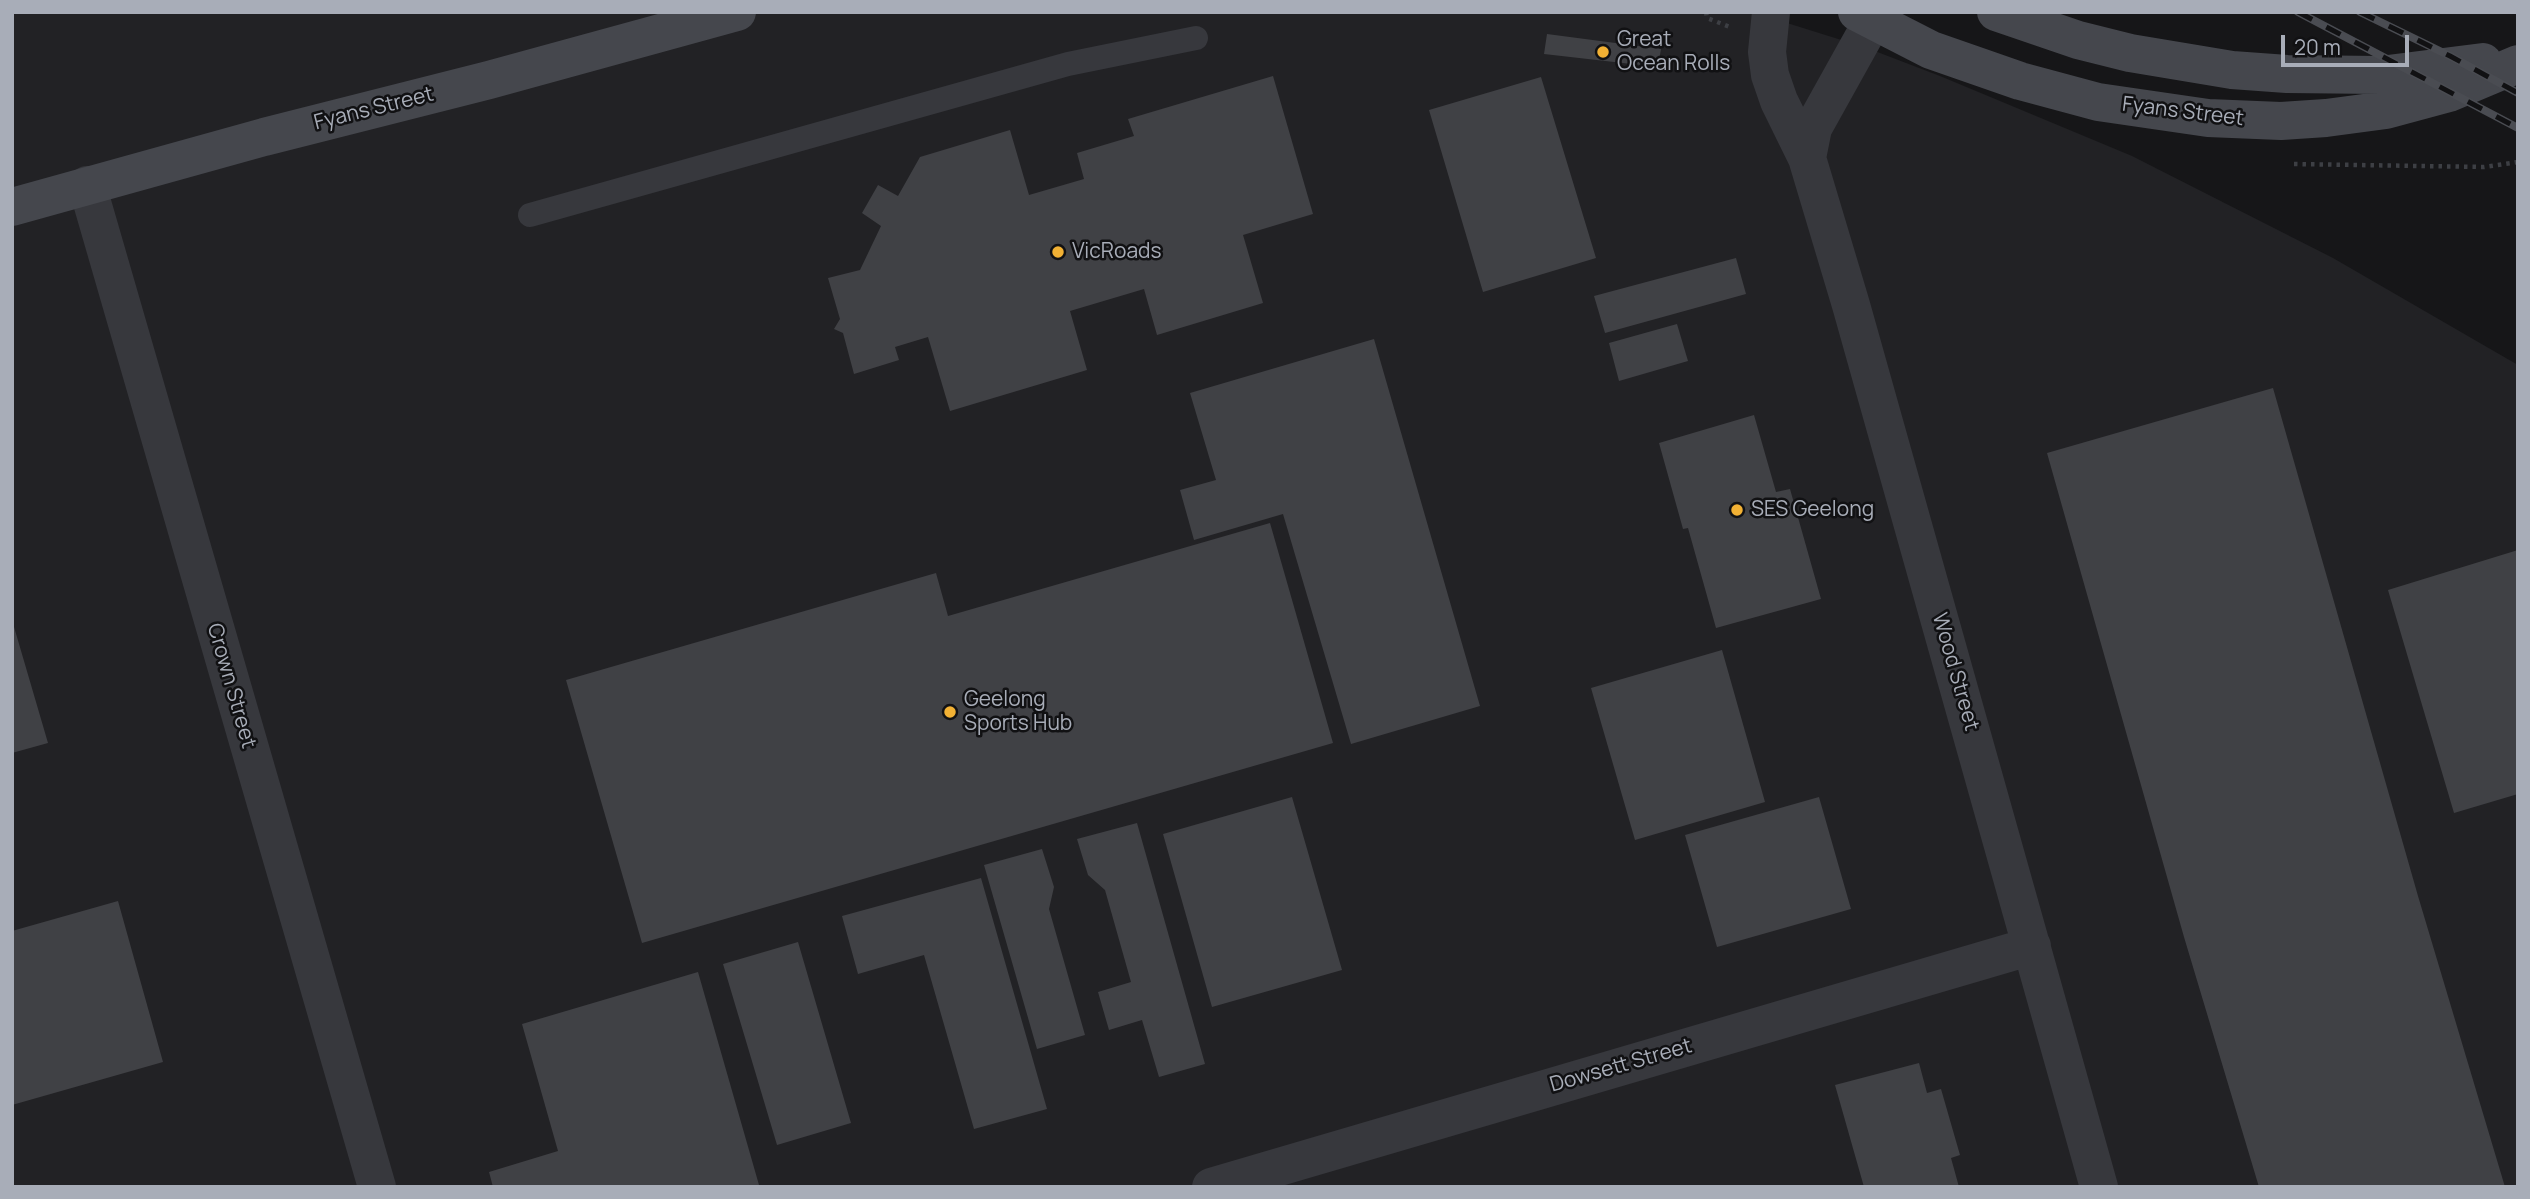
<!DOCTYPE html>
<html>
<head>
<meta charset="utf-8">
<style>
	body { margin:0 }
	#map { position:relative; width:2530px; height:1199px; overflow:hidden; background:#161618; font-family:Manrope,sans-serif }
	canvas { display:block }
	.frame { position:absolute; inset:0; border:14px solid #a8adb8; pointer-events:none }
	.scale { position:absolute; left:2281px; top:35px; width:128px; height:32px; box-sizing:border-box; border:4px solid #a8adb8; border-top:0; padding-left:9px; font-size:21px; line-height:24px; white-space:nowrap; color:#a8adb8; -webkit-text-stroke:5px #111113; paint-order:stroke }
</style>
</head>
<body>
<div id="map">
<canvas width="2530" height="1199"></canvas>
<div class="frame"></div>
<div class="scale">20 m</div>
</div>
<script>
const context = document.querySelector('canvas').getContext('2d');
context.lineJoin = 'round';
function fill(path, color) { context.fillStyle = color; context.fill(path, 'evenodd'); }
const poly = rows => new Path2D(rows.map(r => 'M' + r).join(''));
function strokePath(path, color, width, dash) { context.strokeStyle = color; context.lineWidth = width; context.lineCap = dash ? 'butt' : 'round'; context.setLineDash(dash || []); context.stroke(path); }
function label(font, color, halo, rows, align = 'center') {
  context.font = font + ' Manrope,sans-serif'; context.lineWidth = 5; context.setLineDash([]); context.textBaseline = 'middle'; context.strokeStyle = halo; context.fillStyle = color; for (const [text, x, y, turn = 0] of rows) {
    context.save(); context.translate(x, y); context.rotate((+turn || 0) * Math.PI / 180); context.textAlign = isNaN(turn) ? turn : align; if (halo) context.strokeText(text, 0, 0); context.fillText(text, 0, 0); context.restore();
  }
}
fill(poly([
	[12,12,1752,12,1867,48,1940,76,2132,156,2333,258,2518,365,2518,1187,12,1187]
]), '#222225');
fill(poly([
	[1547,34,1661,49,1658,67,1544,54],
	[1273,76,1313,214,1243,235,1263,303,1157,335,1144,289,1070,311,1087,370,950,411,928,337,895,347,899,360,854,374,843,333,834,329,840,319,828,278,860,270,881,226,862,213,878,185,898,196,920,157,1010,130,1029,195,1084,179,1077,153,1134,136,1128,119],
	[1541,77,1596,258,1483,292,1429,110],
	[1736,258,1746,294,1605,333,1594,296],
	[1677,324,1688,361,1619,381,1609,343],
	[1374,339,1480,706,1351,744,1283,514,1194,540,1180,490,1216,480,1190,393],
	[2273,388,2418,896,2505,1187,2259,1187,2184,937,2047,453],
	[1754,415,1776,492,1790,489,1821,599,1716,628,1688,528,1683,529,1659,443],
	[1270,523,1333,743,642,943,566,680,936,573,948,616],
	[2518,550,2518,794,2454,813,2388,590],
	[12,620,48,743,12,753],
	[1722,650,1765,802,1635,840,1591,688],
	[1292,797,1342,970,1212,1007,1163,834],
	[1819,797,1851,909,1717,947,1685,835],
	[1137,823,1205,1064,1159,1077,1142,1020,1109,1030,1098,992,1131,982,1105,890,1088,875,1077,839],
	[1042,849,1054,887,1049,909,1085,1035,1037,1049,984,865],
	[981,878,1047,1109,974,1129,924,955,858,974,842,916],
	[118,901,163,1062,12,1105,12,931],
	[798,942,851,1123,777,1145,723,964],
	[698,972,759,1185,753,1187,493,1187,489,1172,558,1151,522,1024],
	[1919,1063,1927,1093,1941,1089,1960,1155,1951,1158,1959,1187,1864,1187,1835,1085]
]), '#404145');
strokePath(poly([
	[1706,12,1707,18,1730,27],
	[2294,164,2484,167,2518,162]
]), '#3d3f44', 4.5, [3.5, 5]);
strokePath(poly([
	[530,215,1068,64,1196,38]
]), '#37383d', 24);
strokePath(poly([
	[1771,12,1767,52,1770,75,1779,101,1807,158,1851,305,2099,1187],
	[1807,158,1813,128,1872,22],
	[87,185,377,1187],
	[1211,1187,2032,946]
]), '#37383d', 38);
strokePath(poly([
	[1857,12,1931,50,2020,81,2098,102,2208,118,2281,121,2326,118,2386,110,2449,93,2518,64],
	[1996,12,2078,40,2130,53,2232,70,2287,74,2380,75,2483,62],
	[12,207,264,137,489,80,737,12]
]), '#45474d', 38);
const rail = poly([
	[2298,12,2518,128],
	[2360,12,2450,56,2518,93]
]);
strokePath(rail, '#4a4c52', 8);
strokePath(rail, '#111113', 5, [16]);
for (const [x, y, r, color] of [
	[1603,52,7,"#f2b134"],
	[1058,252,7,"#f2b134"],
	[1737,510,7,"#f2b134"],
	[950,712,7,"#f2b134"]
]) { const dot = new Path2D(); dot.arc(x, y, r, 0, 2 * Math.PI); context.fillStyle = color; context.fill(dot); strokePath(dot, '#111113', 2.5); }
label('21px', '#a8adb8', '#111113', [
	["Great",1617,40],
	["Ocean Rolls",1617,64],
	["VicRoads",1072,252],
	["SES Geelong",1751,510],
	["Geelong",964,700],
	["Sports Hub",964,724]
], 'left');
label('21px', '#a8adb8', '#111113', [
	["Fyans Street",374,109,-14],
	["Fyans Street",2183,112,7],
	["Wood Street",1955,672,74],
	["Crown Street",231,686,74],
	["Dowsett Street",1621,1066,-16]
]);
</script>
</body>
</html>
